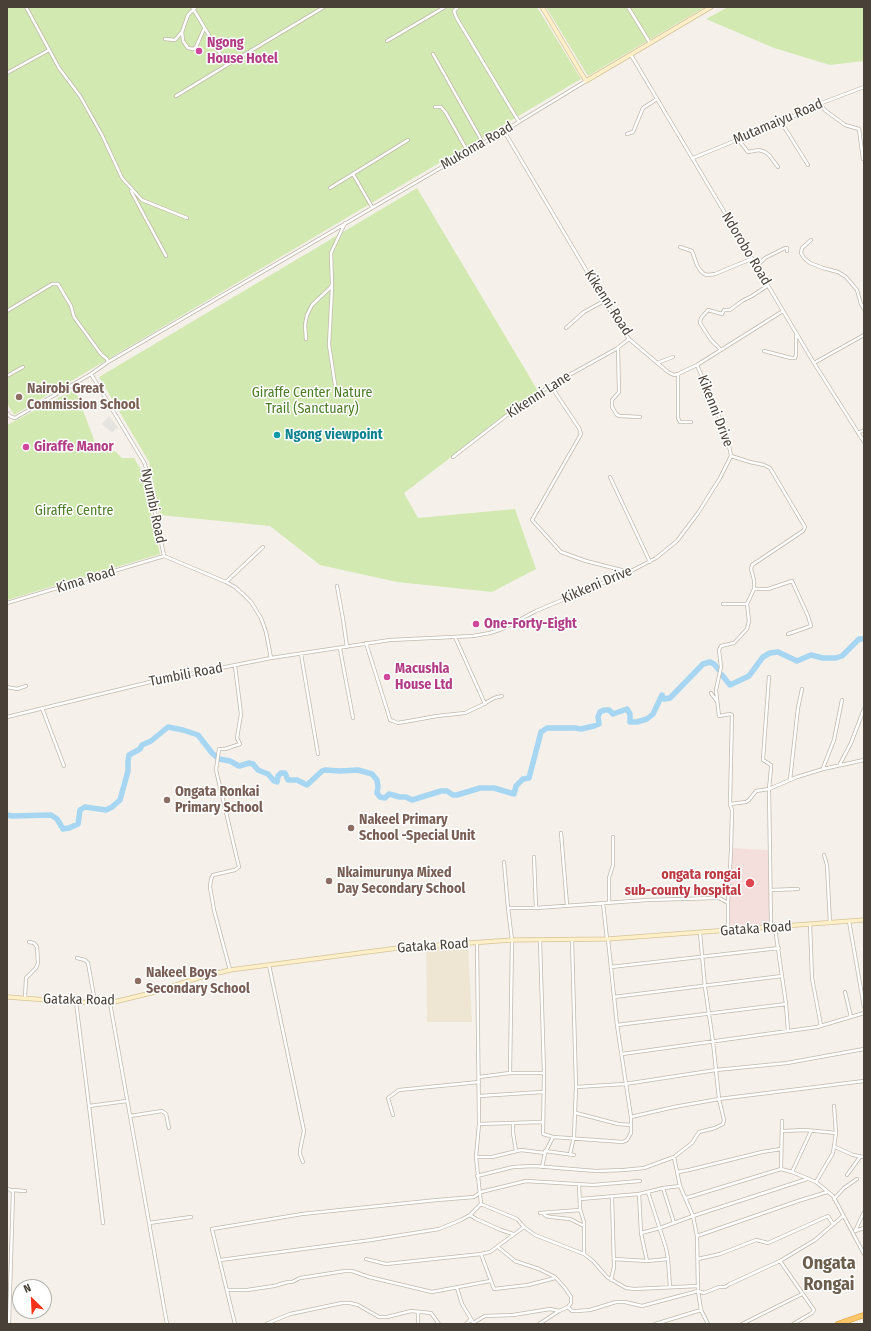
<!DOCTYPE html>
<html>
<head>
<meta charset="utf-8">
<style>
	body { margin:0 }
	#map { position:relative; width:871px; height:1331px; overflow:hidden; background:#f5f1ea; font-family:"Fira Sans Condensed",sans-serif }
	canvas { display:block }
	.frame { position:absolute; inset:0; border:8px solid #494137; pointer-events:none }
	.north { position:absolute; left:12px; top:1279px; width:40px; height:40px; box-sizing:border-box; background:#fff; border:1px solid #b6b3af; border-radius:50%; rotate:336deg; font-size:11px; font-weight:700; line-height:16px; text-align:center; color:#494137 }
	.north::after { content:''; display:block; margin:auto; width:14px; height:18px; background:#fc3119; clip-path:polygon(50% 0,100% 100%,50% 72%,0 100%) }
</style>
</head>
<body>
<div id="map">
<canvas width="871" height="1331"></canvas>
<div class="frame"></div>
<div class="north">N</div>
</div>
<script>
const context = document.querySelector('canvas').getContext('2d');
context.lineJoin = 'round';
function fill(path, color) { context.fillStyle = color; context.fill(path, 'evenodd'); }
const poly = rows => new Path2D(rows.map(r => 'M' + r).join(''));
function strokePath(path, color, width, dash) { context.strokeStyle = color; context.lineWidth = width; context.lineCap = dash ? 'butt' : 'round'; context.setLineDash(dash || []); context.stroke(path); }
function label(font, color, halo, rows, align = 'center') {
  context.font = font + ' "Fira Sans Condensed",sans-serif'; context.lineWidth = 3; context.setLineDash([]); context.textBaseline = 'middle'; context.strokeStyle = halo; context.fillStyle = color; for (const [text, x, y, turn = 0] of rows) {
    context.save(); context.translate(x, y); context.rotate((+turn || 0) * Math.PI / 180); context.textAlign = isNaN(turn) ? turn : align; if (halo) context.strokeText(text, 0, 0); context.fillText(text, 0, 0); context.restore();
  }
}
fill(poly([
	[468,945,472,1022,427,1022,426,949]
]), '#eee5d3');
fill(poly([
	[732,848,768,850,770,925,729,928,729,902]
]), '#f5dfdd');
fill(poly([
	[7,7,537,7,581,79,14,415,7,403],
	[546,7,705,7,588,76],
	[728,7,864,7,864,61,830,65,774,48,706,19],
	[417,188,538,391,404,493,418,518,515,509,536,569,492,592,397,582,320,565,270,526,160,515,149,462,99,377],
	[75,389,96,445,102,450,115,451,122,458,134,458,142,471,160,554,7,600,7,425]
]), '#d3e9b2');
fill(poly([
	[109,416,118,427,112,433,102,424]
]), '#e6e4e1');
strokePath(poly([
	[722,675,730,685,749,676,763,657,770,653,778,652,797,661,811,655,823,658,836,658,842,656,859,639,864,639],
	[7,815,12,816,51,815,57,819,63,829,69,828,78,824,80,810,85,807,106,810,112,807,120,800,128,771,128,761,129,755,140,749,142,745,151,741,168,727,183,730,198,735,212,753,219,759,230,761,239,766,249,763,253,764,258,770,268,774,274,781,277,782,278,776,281,773,285,773,288,780,297,780,307,785,322,771,325,770,340,771,358,770,372,774,377,780,378,787,377,793,380,797,385,798,389,794,393,795,400,797,406,797,412,800,441,791,447,791,453,795,457,795,480,788,494,788,514,794,516,786,523,779,529,778,541,732,547,728,575,728,581,729,594,726,599,724,598,717,600,712,604,710,609,710,613,714,627,709,630,714,630,722,637,722,647,719,653,714,662,695,664,699,670,698,703,664,710,662,714,664,719,670]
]), '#a6d6f2', 5.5);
const street = poly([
	[26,7,59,68,80,96,102,135,122,178,142,200,187,218],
	[192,7,227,65,324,7],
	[196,7,188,15,182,32,183,41,188,48,193,49,196,47,204,29],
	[458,7,454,11,456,17,519,122],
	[628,7,650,43],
	[165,39,175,40,181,33],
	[387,41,445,7],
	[433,54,483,143],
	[631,55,814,363,864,442],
	[7,73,49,50],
	[176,96,227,65],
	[819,104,826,111,845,125,859,129,863,159],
	[435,107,441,107,446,113,468,152],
	[781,122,808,165],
	[504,131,618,324,629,339,668,372,674,375,678,374,697,365,783,311],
	[627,134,633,132,643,108,657,99],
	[738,140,741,143,748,152,759,150,765,152,769,155,778,167],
	[693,158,781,122,819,104,864,87],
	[353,174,372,207],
	[330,188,408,140],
	[131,191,166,256],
	[811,240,802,248,801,253,804,258,810,263,823,268,838,272,846,277,857,290,861,304,864,309],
	[680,247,692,251,697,265,700,270,704,274,708,275,715,274,751,259],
	[756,267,765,258,785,248,787,248,787,251],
	[332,287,329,345,336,391],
	[7,311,52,284,58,284,71,306,74,317,101,354,107,359,108,362,91,374,15,418,11,417,7,413],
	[566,328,584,312,604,301],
	[306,339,305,325,307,315,312,305,330,288,332,285,331,253,345,223],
	[618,348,619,392,612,400,612,407,617,415,620,416,640,417],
	[721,350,711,340,700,323,701,318,708,310,722,314,724,310,730,310,742,301,752,296,767,286],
	[764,351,791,358,795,358,796,355,796,333],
	[108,362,504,131,586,81],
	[657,363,673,357],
	[814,363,864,335],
	[697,365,727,435,731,456],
	[91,374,145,464,164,556],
	[678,374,678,418,680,422,691,422],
	[7,376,23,367],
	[551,386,579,428,581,434,532,520,561,552,586,561,629,572],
	[858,433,864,430],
	[453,457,524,402,562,379,616,349,629,339],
	[610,477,650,562],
	[164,556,226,582,235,587,243,594,251,602,261,618,266,632,271,658],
	[226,582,263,547],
	[337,586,343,619,347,647],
	[754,589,768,589,792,581,808,616,811,626,788,634],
	[7,603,164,556],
	[723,604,747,604,754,589,754,580,751,569,752,565,803,531,805,527,770,468,764,465,750,462,731,456],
	[455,637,485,704],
	[366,643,389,716,390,720,393,721,398,723,437,716,465,713,482,705,494,698,502,696],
	[340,649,353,718],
	[301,654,318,754],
	[769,677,763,759,763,760,771,765,771,768,769,789,771,927],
	[7,687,17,689,26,686],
	[711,693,716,700],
	[42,708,64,766],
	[7,717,150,682,271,658,390,640,473,636,490,633,502,629,536,611,629,572,656,558,677,541,698,513,720,478,731,456],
	[840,764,851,743,864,709],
	[823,768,834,740,842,700],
	[790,780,798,708,802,689],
	[730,804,746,802,749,800,756,791,769,789,797,777,823,769,864,760],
	[561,833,567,905],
	[824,855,827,865,830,923],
	[534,857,536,908],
	[504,862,508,908,512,940,510,1073],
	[771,890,798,889],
	[609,902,609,878,613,865,613,837],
	[603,903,607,939],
	[508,908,536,908,647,900,715,898,719,898,728,903],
	[849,921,864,1007],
	[810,924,812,978,821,1026],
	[775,928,786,1004,788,1031],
	[728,930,728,903,731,851,732,810,730,804,732,715,730,714,719,716,716,690,721,667,719,650,721,646,734,643,747,629,749,621,747,604],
	[540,940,544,1073,543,1134,553,1137,623,1142,627,1140,631,1133,631,1117,617,1025,608,939],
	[77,958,85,960,88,963,95,1002],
	[269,965,304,1131,300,1150,300,1154,303,1162],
	[611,967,779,948],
	[230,970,214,910,210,887,211,879,213,875,235,870,239,867,216,770,219,749,225,749,240,744,237,738,241,714,235,666],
	[845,992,851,1017],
	[614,997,782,976],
	[25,998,26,978,36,968,38,963,37,947,34,943,29,942],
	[76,1002,89,1106,127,1101],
	[110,1003,167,1324],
	[617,1025,786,1004],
	[622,1054,817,1027,864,1013],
	[479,1077,510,1073,544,1073],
	[576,1087,625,1084,716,1070,787,1063,864,1049],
	[479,1096,543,1092],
	[89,1106,103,1223],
	[576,1113,618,1124,631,1125],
	[393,1115,388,1098,399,1090,479,1082],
	[130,1116,162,1111,166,1114,169,1128],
	[631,1117,674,1107,719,1099,864,1081],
	[513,1123,513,1133,516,1151],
	[479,1124,542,1122],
	[783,1131,805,1130,836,1133],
	[835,1147,853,1155,864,1157],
	[545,1151,574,1155],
	[570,1154,574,1137,576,1087,572,940],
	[476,1157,492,1157,521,1150,545,1153],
	[674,1157,680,1186,693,1216,697,1236,698,1291,701,1310,708,1324],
	[542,1167,545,1153,553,1137],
	[781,1169,782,1121],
	[678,1172,689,1170,762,1152,781,1149],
	[792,1172,811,1131],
	[847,1175,860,1157],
	[477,1176,513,1167,534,1166,596,1171,624,1170,644,1168,674,1157,692,1143,699,1132,715,1128,723,1124,724,1120,719,1099,713,1042,705,987,700,933],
	[816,1182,833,1153,836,1133,834,1106],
	[579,1184,580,1209,584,1222,584,1254],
	[663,1188,674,1223],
	[7,1189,9,1189,13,1192,9,1324],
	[12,1190,25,1191],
	[648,1192,666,1248,668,1259,670,1287],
	[639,1194,641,1233,647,1261],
	[686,1198,781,1169,792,1172,816,1182,833,1196,864,1254],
	[580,1199,639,1194,663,1188,680,1186],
	[834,1199,844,1188,857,1179],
	[481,1204,517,1219,524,1227,535,1235,584,1254,593,1261,607,1277,626,1288,634,1289,698,1286],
	[540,1213,580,1210],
	[543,1213,546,1216,551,1217,570,1219,584,1226],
	[470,1215,476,1219,501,1230,513,1234],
	[149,1223,191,1217],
	[855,1231,864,1212],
	[855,1231,864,1228],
	[641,1233,660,1228,693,1216,807,1179],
	[697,1236,798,1201,827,1192],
	[498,1247,515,1261,539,1269,555,1277,565,1288,571,1297,571,1303,568,1307,559,1311,539,1324],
	[481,1254,494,1289,528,1285,555,1278],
	[366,1259,386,1264,481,1254,490,1252,524,1227],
	[614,1259,647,1261,668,1259],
	[698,1259,720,1254,756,1240,768,1243,828,1216,833,1224],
	[220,1260,371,1240,439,1229,461,1220,470,1215,481,1204,476,1157,479,1124,477,942],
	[780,1261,814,1310,812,1313,793,1324],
	[611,1280,614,1267,612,1197],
	[457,1288,462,1304,474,1324],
	[228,1290,247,1290,274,1286,288,1282,292,1282,300,1278,345,1271,352,1271,369,1277,432,1292,490,1281],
	[568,1307,572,1311,577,1311,590,1310,616,1302,625,1302,642,1306,698,1291,704,1293,719,1287,725,1287,730,1284,780,1261,815,1240,843,1216],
	[418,1312,418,1324],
	[473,1323,485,1316,513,1315,550,1309,559,1311],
	[235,1324,212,1229,302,1214,437,1200,474,1197,481,1192,526,1181,593,1185,640,1181],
	[266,1324,290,1314,342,1303,350,1303,358,1305,379,1317,387,1317,411,1311,431,1313,439,1324],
	[466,1324,471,1319],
	[655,1324,701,1310],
	[742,1324,802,1294]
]);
const secondary = poly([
	[542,7,586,81,711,7],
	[7,997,76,1002,110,1003,151,993,198,978,230,970,398,948,512,940,608,939,864,920]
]);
const highway = poly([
	[838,1324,864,1315]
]);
strokePath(street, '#c1b8ac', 4);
strokePath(secondary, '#d5c399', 5);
strokePath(highway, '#e09b39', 6);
strokePath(street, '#fff', 2.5);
strokePath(secondary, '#fff0c9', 3.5);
strokePath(highway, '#ffc76a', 4.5);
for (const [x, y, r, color] of [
	[199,51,4,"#d1479c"],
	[19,397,4,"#8d6e63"],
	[277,435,4,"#0f9aa8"],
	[26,447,4,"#d1479c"],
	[476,624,4,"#d1479c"],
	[387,677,4,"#d1479c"],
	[167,800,4,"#8d6e63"],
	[351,828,4,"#8d6e63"],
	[329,881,4,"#8d6e63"],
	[750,883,5,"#e0444e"],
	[138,981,4,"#8d6e63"]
]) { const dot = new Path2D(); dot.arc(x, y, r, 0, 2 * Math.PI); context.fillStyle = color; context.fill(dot); strokePath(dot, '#fff', 1.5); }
label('bold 14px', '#b23c85', '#fff', [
	["Ngong",207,43],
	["House Hotel",207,59],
	["Giraffe Manor",34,447],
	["One-Forty-Eight",484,624],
	["Macushla",395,669],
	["House Ltd",395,685]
], 'left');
label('14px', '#494137', '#fff', [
	["Mutamaiyu Road",778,122,-23],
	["Mukoma Road",477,146,-30],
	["Ndorobo Road",746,249,59],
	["Kikenni Road",608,303,57],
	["Kikenni Lane",539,395,-33],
	["Kikenni Drive",715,411,69],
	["Nyumbi Road",153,506,78],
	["Kima Road",86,580,-17],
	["Kikkeni Drive",597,585,-23],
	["Tumbili Road",186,675,-11],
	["Gataka Road",756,929,-4],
	["Gataka Road",433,946,-4],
	["Gataka Road",79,1000,1]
]);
label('bold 14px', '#785e54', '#fff', [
	["Nairobi Great",27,389],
	["Commission School",27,405],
	["Ongata Ronkai",175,792],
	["Primary School",175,808],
	["Nakeel Primary",359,820],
	["School -Special Unit",359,836],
	["Nkaimurunya Mixed",337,873],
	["Day Secondary School",337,889],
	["Nakeel Boys",146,973],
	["Secondary School",146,989]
], 'left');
label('14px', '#4c7c29', '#fff', [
	["Giraffe Center Nature",312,393],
	["Trail (Sanctuary)",312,409],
	["Giraffe Centre",74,511]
]);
label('bold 14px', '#0d838f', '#fff', [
	["Ngong viewpoint",285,435]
], 'left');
label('bold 14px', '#be3a42', '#fff', [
	["ongata rongai",741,875],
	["sub-county hospital",741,891]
], 'right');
label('bold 18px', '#6c5f4e', '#fff', [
	["Ongata",829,1264],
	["Rongai",829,1285]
]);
</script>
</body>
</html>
